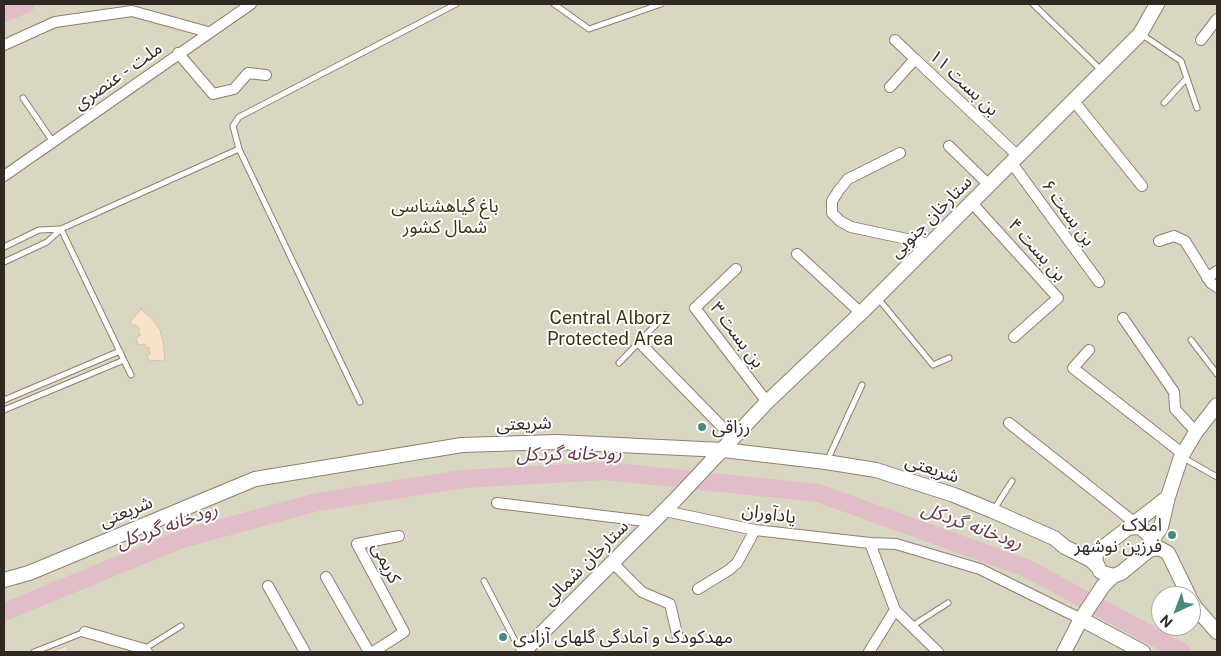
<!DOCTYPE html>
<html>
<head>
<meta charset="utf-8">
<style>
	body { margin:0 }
	#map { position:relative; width:1221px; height:656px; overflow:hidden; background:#fffaf7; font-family:"Public Sans",sans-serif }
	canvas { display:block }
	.frame { position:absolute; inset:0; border:5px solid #302823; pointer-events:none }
	.north { position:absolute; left:1151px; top:586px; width:50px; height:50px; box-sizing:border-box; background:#fff; border:1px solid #aca9a7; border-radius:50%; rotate:223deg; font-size:14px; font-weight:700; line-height:20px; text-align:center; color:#302823 }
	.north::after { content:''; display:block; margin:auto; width:18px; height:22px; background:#478b7f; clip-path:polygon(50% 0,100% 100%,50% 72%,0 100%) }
</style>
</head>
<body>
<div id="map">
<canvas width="1221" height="656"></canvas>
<div class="frame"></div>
<div class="north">N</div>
</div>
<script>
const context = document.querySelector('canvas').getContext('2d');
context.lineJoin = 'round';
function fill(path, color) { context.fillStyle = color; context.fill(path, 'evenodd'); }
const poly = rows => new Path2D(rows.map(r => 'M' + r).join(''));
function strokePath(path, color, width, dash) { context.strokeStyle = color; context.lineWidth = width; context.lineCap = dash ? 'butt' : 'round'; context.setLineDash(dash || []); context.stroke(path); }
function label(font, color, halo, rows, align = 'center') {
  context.font = font + ' "Public Sans","Noto Sans Arabic",sans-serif'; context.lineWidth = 4; context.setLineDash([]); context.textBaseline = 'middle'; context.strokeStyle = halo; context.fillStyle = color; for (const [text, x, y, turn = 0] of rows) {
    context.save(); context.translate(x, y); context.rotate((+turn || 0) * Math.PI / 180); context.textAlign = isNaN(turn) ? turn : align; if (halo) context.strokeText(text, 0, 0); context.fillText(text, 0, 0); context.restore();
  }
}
fill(poly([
	[4,4,1217,4,1217,652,4,652],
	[1161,596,1191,596,1191,626,1161,626]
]), '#d9d7c2');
strokePath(poly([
	[4,13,26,4],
	[4,612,182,539,317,502,463,479,605,471,818,493,1026,568,1182,652]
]), '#e1bdc7', 18);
const building = poly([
	[141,309,153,320,160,330,163,342,165,361,148,360,147,355,150,354,149,347,146,348,145,344,138,345,136,338,141,335,138,332,140,330,136,325,134,326,130,322,141,309],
	[67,646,69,652,50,652,67,646]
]);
fill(building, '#f7e3c8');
strokePath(building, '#d1c3b0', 1);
const lane = poly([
	[554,4,589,29,661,4],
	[1033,4,1102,71],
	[1141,34,1181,61,1197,108],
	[23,98,53,142],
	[1164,103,1187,78],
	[239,149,233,126,239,117,456,4],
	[61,229,131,375],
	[4,247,39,230,60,229],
	[4,262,47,242,61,229,239,149,360,402],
	[877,297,933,365,949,358],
	[1191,340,1217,374],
	[619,363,665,315],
	[4,400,120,351],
	[4,410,124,360],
	[1182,457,1217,477],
	[827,461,862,385],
	[993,511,1012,481],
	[484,581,521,652],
	[912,626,948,603],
	[144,649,181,626],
	[34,652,85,632]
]);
const street = poly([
	[895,40,915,59],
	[1201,40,1217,19],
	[4,45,55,22,132,11,208,32],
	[178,53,213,94,234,89,248,73,266,75],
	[890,87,915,59,1017,155],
	[1073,100,1142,186],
	[949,146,989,185],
	[900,153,848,179,839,190,832,201,832,213,840,221,851,227,930,244],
	[1011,162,1099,282],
	[4,176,251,4],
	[972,203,1058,298,1014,337],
	[1159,241,1174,236,1185,241,1211,283,1217,287],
	[797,254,861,313],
	[736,269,695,308,767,402],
	[1207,278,1217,271],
	[1123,318,1174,392,1175,409,1196,432],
	[639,342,733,438],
	[1089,350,1073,368,1183,454],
	[1009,423,1135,523],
	[497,503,653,522],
	[665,511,755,530,870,543,896,544,980,569,1081,619],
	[613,563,642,592,670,604,678,638],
	[326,577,369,652],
	[268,586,305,652],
	[698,589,729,570,737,563,755,530],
	[895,610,938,652],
	[85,632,144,649,147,652],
	[373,652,404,632,357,544,399,536],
	[869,652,895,610,870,543]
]);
const secondary = poly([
	[1136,527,1141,528,1149,535,1151,539,1149,550,1121,573,1113,576,1103,573,1100,571,1095,560,1097,552,1128,528,1136,527],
	[1128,528,1168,497],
	[1151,542,1161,527,1168,497,1181,457,1196,432,1217,405],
	[1149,550,1159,548,1168,553,1189,596],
	[4,580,29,573,255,479,462,445,557,442,723,450,826,462,876,470,954,495,993,511,1054,538,1065,547,1091,560,1097,566],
	[1191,600,1195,607,1217,632],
	[1081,619,1143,652],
	[523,652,675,500,767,402,861,313,1140,34,1157,4],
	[1064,652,1081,619,1103,586,1113,576]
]);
strokePath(lane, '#927d71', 7);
strokePath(street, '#927d71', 12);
strokePath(secondary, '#927d71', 16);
strokePath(lane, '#fff', 5);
strokePath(street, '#fff', 10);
strokePath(secondary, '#fff', 14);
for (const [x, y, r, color] of [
	[702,427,5,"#478b7f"],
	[1172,535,5,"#478b7f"],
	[503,637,5,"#478b7f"]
]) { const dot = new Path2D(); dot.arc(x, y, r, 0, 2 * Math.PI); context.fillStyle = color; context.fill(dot); strokePath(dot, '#fff', 2); }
label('18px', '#302823', '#fff', [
	["ملت - عنصری",118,76,-35],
	["بن بست ۱۱",964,83,43],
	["بن بست ۶",1068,213,54],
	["ستارخان جنوبی",931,217,-45],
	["بن بست ۴",1037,250,48],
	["بن بست ۳",737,335,53],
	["شریعتی",524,424,-2],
	["شریعتی",932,469,18],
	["شریعتی",126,512,-22],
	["یادآوران",769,514,8],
	["کریمی",386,563,64],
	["ستارخان شمالی",586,563,-45]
]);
label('18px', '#39340c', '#fff', [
	["باغ گیاهشناسی",445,206],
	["شمال کشور",445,227],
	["Central Alborz",610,318],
	["Protected Area",610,339]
]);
label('18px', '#302823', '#fff', [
	["رزاقی",712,427],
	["املاک",1162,525,"right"],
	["فرزین نوشهر",1162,546,"right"],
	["مهدکودک و آمادگی گلهای آزادی",513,637]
], 'left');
label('italic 19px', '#693848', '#fff', [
	["رودخانه گردکل",569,454,-1],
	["رودخانه گردکل",167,526,-19],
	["رودخانه گردکل",972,526,20]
]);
</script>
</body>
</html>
